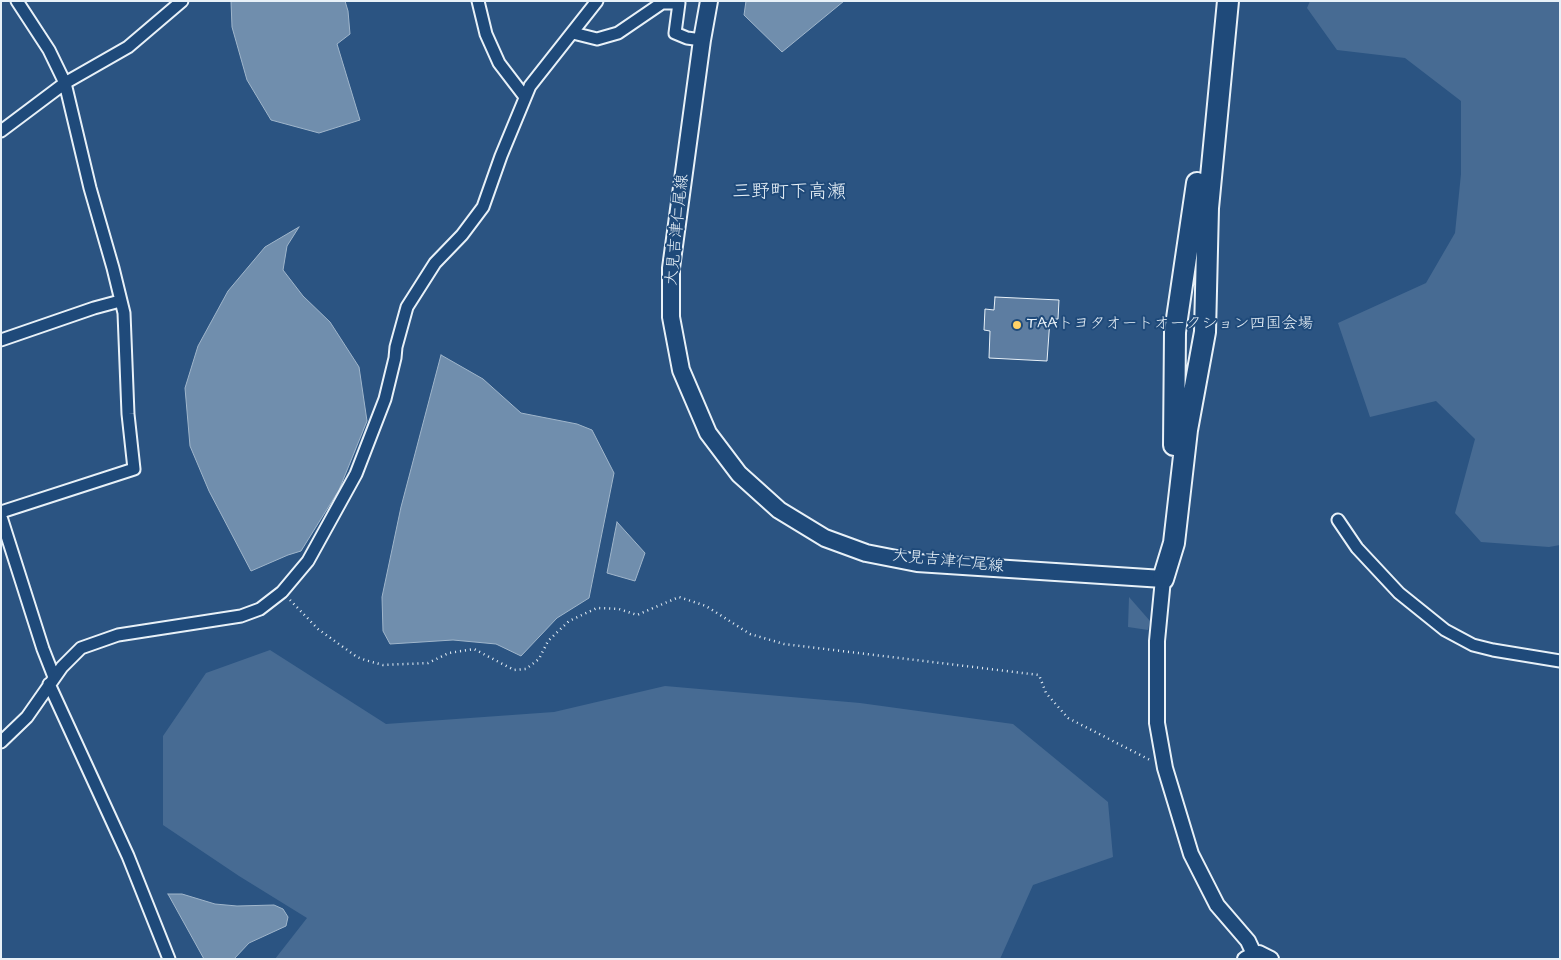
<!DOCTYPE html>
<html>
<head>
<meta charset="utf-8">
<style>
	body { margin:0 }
	#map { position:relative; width:1561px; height:960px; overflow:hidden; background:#2b5482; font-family:"Architects Daughter",sans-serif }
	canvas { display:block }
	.frame { position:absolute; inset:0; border:2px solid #e8f1f8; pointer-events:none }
</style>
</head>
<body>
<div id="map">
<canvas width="1561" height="960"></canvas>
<div class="frame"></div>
</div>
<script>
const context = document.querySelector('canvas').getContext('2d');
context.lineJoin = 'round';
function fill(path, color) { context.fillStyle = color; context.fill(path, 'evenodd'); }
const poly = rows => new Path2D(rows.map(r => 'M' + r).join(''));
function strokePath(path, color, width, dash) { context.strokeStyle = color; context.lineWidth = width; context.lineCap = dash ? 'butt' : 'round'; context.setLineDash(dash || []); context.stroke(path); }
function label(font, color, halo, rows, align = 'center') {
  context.font = font + ' "Architects Daughter","Klee One",sans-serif'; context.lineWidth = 4; context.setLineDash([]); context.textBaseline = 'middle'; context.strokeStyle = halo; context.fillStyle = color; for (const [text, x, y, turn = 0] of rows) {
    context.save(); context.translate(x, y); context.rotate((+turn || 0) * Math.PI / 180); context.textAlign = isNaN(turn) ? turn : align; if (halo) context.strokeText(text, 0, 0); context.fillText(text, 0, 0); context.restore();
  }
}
fill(poly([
	[1310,1,1560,1,1560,545,1549,547,1481,542,1455,513,1475,439,1436,401,1370,417,1338,323,1426,283,1455,233,1461,174,1461,101,1405,58,1337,50,1307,8],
	[1129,597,1150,621,1148,630,1128,627],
	[270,650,386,724,554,712,665,686,860,703,1013,724,1108,802,1113,857,1033,885,1000,959,275,959,307,918,239,876,163,825,163,736,206,673]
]), '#476b93');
const water = poly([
	[231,1,345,1,348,11,350,34,337,44,360,120,319,133,271,120,247,80,232,27,231,1],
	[746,1,844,1,782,52,744,15,746,1],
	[299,227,287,246,283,270,303,296,330,322,359,367,367,421,339,490,301,551,288,555,251,571,209,491,190,446,185,388,198,346,228,291,265,247,299,227],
	[441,355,483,379,521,413,577,424,592,430,614,473,589,598,557,618,521,656,496,644,453,640,390,644,383,631,382,597,401,507,441,355],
	[617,522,645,553,635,581,607,573,617,522],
	[168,894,182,894,215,904,237,906,274,905,283,909,288,917,286,926,249,943,234,959,204,959,168,894]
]);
fill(water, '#708ead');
strokePath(water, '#a0b6cb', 1);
const building = poly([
	[995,297,1059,300,1058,319,1050,319,1047,361,989,358,990,331,984,330,985,309,994,310,995,297]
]);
fill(building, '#5d7da1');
strokePath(building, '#e8f1f8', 1);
const minor = poly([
	[478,1,486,34,499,63,525,97],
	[573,33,597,39,618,33,662,3,679,3,675,33,687,38,702,40],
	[1,131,65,83,128,47,182,1],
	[1,340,94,308,120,301],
	[1,512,134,469,128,414,124,313,113,268,90,188,65,83,49,50,17,1],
	[1,517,43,649,54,677],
	[1338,520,1357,548,1399,593,1445,630,1473,645,1493,650,1560,661],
	[49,684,128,856,169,959],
	[1,742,27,717,62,667,81,648,118,635,241,616,260,609,282,592,308,561,356,474,385,399,395,358,396,347,407,307,435,263,462,235,483,207,501,156,530,86,597,1]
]);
const tertiary = poly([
	[1163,579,1157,641,1157,723,1165,768,1191,854,1217,905,1248,941,1254,954],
	[1245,959,1254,954,1259,953,1271,959]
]);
const secondary = poly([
	[709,1,702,40,671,268,671,317,681,370,708,433,739,474,779,510,825,538,866,553,917,563,1163,579]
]);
const motorway = poly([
	[1174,445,1175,332,1197,183],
	[1163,579,1174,543,1187,430,1205,332,1208,208,1228,1]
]);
strokePath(minor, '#e8f1f8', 15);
strokePath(tertiary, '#e8f1f8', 18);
strokePath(secondary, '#e8f1f8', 20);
strokePath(motorway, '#e8f1f8', 24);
strokePath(poly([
	[290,600,318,629,357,657,365,660,383,665,428,663,449,653,474,649,514,670,526,669,539,659,548,641,569,621,597,608,619,609,637,615,679,597,706,606,750,634,784,644,1039,675,1046,693,1068,718,1150,760]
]), '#e8f1f8', 2.5, [1, 4]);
strokePath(minor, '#1f4a7a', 11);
strokePath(tertiary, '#1f4a7a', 14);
strokePath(secondary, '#1f4a7a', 16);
strokePath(motorway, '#1f4a7a', 20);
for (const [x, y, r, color] of [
	[1017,325,5,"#ffd166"]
]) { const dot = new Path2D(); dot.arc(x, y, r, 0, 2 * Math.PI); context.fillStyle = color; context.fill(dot); strokePath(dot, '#1f4a7a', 2); }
label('16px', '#e8f1f8', '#1f4a7a', [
	["大見吉津仁尾線",678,230,-84],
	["大見吉津仁尾線",948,562,6]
]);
label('16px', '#e8f1f8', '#1f4a7a', [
	["TAAトヨタオートオークション四国会場",1027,325]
], 'left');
label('19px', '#e8f1f8', '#1f4a7a', [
	["三野町下高瀬",789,193]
]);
</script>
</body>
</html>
